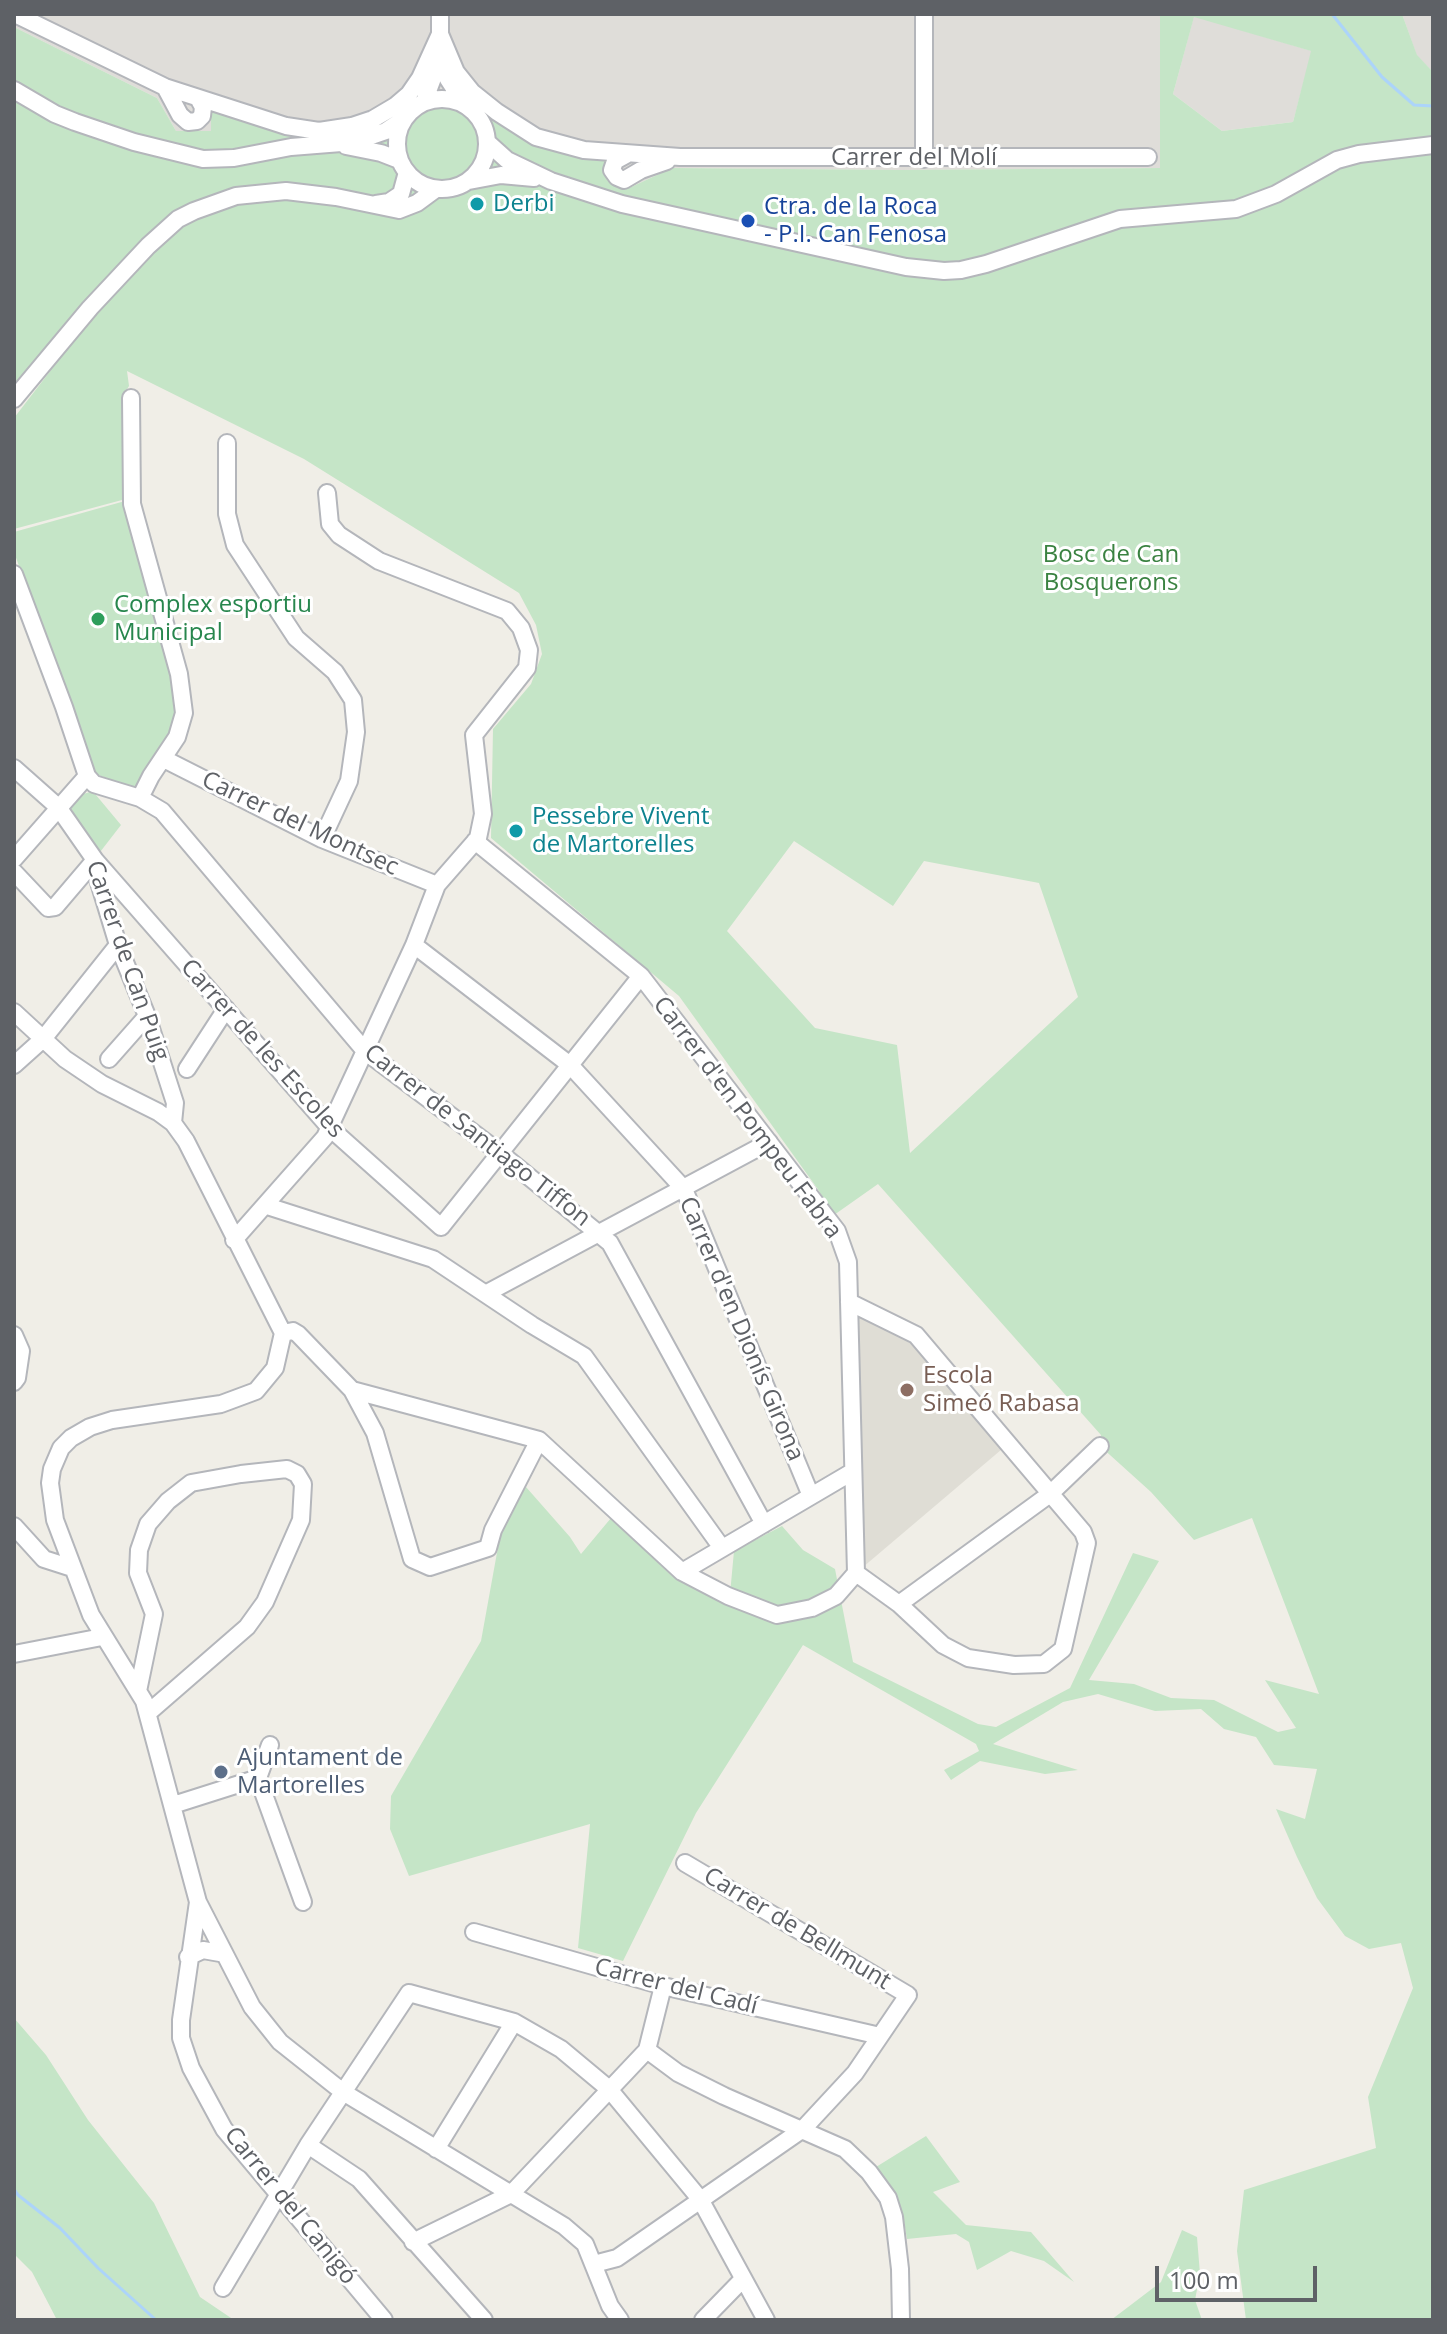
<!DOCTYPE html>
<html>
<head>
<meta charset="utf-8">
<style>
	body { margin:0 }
	#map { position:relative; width:1447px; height:2334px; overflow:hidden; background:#f0eee7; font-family:"Open Sans",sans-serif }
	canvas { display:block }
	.frame { position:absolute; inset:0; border:16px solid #5e6166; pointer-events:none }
	.scale { position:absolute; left:1155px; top:2266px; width:162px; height:36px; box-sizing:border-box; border:4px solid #5e6166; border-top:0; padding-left:10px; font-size:24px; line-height:28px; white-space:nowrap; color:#5e6166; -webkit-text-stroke:6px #fff; paint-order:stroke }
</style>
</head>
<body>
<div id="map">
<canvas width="1447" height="2334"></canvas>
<div class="frame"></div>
<div class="scale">100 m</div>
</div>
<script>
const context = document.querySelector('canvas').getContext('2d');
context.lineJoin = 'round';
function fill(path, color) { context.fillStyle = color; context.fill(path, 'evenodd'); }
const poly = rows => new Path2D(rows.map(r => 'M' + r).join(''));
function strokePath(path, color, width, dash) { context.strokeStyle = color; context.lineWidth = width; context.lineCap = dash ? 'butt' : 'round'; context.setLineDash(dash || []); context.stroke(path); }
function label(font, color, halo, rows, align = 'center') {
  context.font = font + ' "Open Sans",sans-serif'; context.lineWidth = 6; context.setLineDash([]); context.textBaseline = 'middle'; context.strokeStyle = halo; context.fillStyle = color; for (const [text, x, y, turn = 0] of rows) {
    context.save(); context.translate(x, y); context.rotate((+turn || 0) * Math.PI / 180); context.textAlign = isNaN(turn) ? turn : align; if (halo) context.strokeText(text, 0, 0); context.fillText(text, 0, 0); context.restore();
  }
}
fill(poly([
	[14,14,1160,14,1160,168,901,170,672,168,629,188,607,180,606,161,569,155,522,137,293,136,211,108,211,132,176,131,157,98,14,27],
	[1402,14,1433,14,1433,72,1417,56],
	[1194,16,1312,51,1293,122,1222,131,1173,94]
]), '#dfddd9');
fill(poly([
	[849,1302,916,1335,1008,1444,856,1573]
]), '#dfddd5');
fill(poly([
	[1160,14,1402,14,1417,55,1433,72,1433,2320,1246,2320,1237,2251,1244,2190,1376,2148,1368,2097,1413,1988,1401,1943,1369,1949,1345,1936,1317,1898,1297,1857,1276,1809,1305,1819,1317,1769,1274,1765,1256,1737,1224,1729,1201,1709,1155,1711,1098,1694,1063,1702,993,1744,1078,1770,1045,1774,980,1761,951,1780,944,1770,979,1751,976,1744,803,1645,696,1813,623,1961,578,1948,590,1824,409,1876,390,1829,391,1796,481,1641,502,1525,526,1487,570,1537,581,1554,611,1518,672,1576,729,1605,734,1551,782,1526,803,1550,835,1569,853,1662,978,1724,996,1727,1070,1688,1133,1553,1159,1561,1089,1680,1134,1684,1171,1698,1214,1700,1278,1732,1296,1728,1265,1680,1319,1694,1252,1518,1194,1540,1151,1492,1100,1446,1101,1435,878,1184,834,1215,817,1188,679,996,491,838,493,729,531,684,542,654,536,625,519,593,304,459,127,371,129,386,123,395,122,500,14,529,14,418,51,370,28,372,14,390,14,99,108,141,195,166,221,166,189,151,78,116,30,94,14,82,14,27,157,98,176,131,211,131,211,108,293,136,340,135,422,91,462,90,522,137,569,155,606,161,607,180,629,188,672,168,901,170,1160,168],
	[1194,17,1311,51,1293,122,1222,131,1173,94],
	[794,841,893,906,924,861,1039,883,1078,997,910,1153,897,1045,815,1028,727,931],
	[125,501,176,686,176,725,166,747,134,788,93,773,14,552,14,532],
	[90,792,96,795,121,825,97,856,71,808,74,801,80,795],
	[14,2018,46,2055,88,2120,154,2203,200,2297,234,2320,57,2320,32,2272,14,2254],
	[926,2136,960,2182,933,2192,966,2225,1031,2232,1074,2282,1044,2261,1011,2251,977,2270,969,2242,956,2234,907,2239,903,2216,876,2167],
	[1182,2230,1197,2237,1200,2274,1195,2300,1202,2320,1111,2320,1161,2282]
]), '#c5e5c7');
strokePath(poly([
	[1332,14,1382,77,1414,105,1433,106],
	[14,2189,18,2195,60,2228,98,2268,156,2320]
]), '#acd4fa', 3);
const minor = poly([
	[15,14,165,87,286,126,319,131,352,126,373,119,395,106,409,94,420,78,440,34],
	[440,34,456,72,472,92,497,112,536,137,584,150,680,157,1148,157],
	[445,60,448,79,465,105],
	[165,87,180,115,188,122,197,121,202,116,203,107,198,98],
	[14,90,55,114,75,122,134,142,203,159,234,158,291,147,354,142,386,131,404,119],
	'397 144a45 45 0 1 1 90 0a45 45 0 1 1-90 0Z',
	[424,102,433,78,440,34,440,14],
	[487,142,507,160,551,181,622,204,906,267,944,271,961,270,986,264,1120,219,1236,209,1276,194,1337,160,1359,154,1433,145],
	[346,146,381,153,399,160],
	[626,155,615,161,612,170,617,177,624,180,641,170,667,161],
	[924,159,924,14],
	[469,181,501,175,534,178],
	[376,204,389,202,401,194,407,172],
	[131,398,132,504,179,674,184,713,177,737,151,776,140,798],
	[14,399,90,308,148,246,178,219,194,211,236,196,286,191,336,197,399,210,417,203,436,189],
	[227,443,227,514,235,545,296,638,335,672,353,700,356,732,349,781,322,839],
	[14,574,64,707,87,776,94,784,140,798,162,811,365,1051,500,1153,610,1243,764,1524],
	[164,759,322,839,437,885],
	[14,768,58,807,95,860,95,869,118,945,147,1016,175,1103,173,1123],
	[475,841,641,976,837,1231,848,1262,856,1573],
	[14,859,87,776],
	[14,872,48,908,55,907,95,860,330,1128,441,1227,641,976],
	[414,945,570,1065,684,1189,811,1496],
	[14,1012,65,1059,102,1084,158,1112,173,1123,186,1141,283,1333,275,1368,256,1391,221,1404,112,1420,90,1427,71,1438,61,1448,52,1469,50,1483,55,1520,91,1615,144,1701,198,1902,252,2007,280,2042,343,2092,564,2226,585,2244,610,2306,620,2320],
	[109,1059,147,1016],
	[14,1065,43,1039,118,945],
	[187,1069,226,1009],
	[267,1206,433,1259,532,1325,584,1356,722,1548],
	[234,1240,325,1137,414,945,437,885,478,838,483,814,474,735,527,668,529,650,521,628,507,611,379,561,339,535,330,524,327,493],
	[487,1293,769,1142],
	[849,1302,916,1335,1083,1532,1087,1543,1063,1649,1044,1664,1014,1665,968,1658,943,1645,899,1604,856,1573],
	[283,1333,293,1331,298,1334,352,1390,539,1440,682,1572,728,1596,777,1615,812,1608,836,1596,856,1573],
	[14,1335,21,1351,17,1378,14,1382],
	[352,1390,375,1433,412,1559,430,1567,488,1548,493,1530,539,1440],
	[14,1526,44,1559,72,1568],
	[682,1572,852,1472],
	[899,1604,1050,1494,1100,1446],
	[14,1654,102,1637],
	[138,1691,154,1614,138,1573,139,1550,148,1524,168,1501,191,1483,241,1474,287,1469,297,1474,303,1484,301,1520,265,1602,247,1627,148,1713],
	[270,1745,258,1778,303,1902],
	[173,1805,258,1778],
	[198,1902,181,2020,181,2038,191,2068,224,2129,384,2320],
	[474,1932,663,1986,880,2036],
	[188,1957,203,1950,220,1953],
	[647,2050,678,2073,724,2096,845,2149,869,2172,888,2198,894,2217,900,2269,901,2320],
	[308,2145,359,2179,484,2320],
	[436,2149,514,2022],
	[413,2242,511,2194,647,2050,663,1986],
	[594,2264,617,2258,803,2129,855,2073,908,1995,685,1863],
	[223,2288,308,2145,409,1993,514,2022,561,2049,609,2089,700,2199,766,2320],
	[703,2320,742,2280]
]);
strokePath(minor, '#b4b6bb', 20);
strokePath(minor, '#fff', 16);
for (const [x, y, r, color] of [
	[477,204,8,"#0f9aa8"],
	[748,221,8,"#1a4fb4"],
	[98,619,8,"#2e9e5b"],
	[516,831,8,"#0f9aa8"],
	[907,1390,8,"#8d6e63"],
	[221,1772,8,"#5c6f8a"]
]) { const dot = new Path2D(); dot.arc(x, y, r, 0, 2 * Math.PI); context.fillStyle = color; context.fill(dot); strokePath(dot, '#fff', 3); }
label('24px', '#5e6166', '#fff', [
	["Carrer del Molí",914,158],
	["Carrer del Montsec",300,824,25],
	["Carrer de Can Puig",127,961,71],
	["Carrer de les Escoles",262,1049,48],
	["Carrer d'en Pompeu Fabra",747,1118,53],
	["Carrer de Santiago Tiffon",477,1136,38],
	["Carrer d'en Dionís Girona",741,1329,67],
	["Carrer de Bellmunt",797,1929,31],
	["Carrer del Cadí",676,1987,14],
	["Carrer del Canigó",290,2206,51]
]);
label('24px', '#0d838f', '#fff', [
	["Derbi",493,204],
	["Pessebre Vivent",532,817],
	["de Martorelles",532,845]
], 'left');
label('24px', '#164399', '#fff', [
	["Ctra. de la Roca",764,207],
	["- P.I. Can Fenosa",764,235]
], 'left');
label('24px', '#3a8241', '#fff', [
	["Bosc de Can",1111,555],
	["Bosquerons",1111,583]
]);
label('24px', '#27864d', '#fff', [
	["Complex esportiu",114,605],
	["Municipal",114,633]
], 'left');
label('24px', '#785e54', '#fff', [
	["Escola",923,1376],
	["Simeó Rabasa",923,1404]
], 'left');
label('24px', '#4e5e75', '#fff', [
	["Ajuntament de",237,1758],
	["Martorelles",237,1786]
], 'left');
</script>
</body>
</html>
